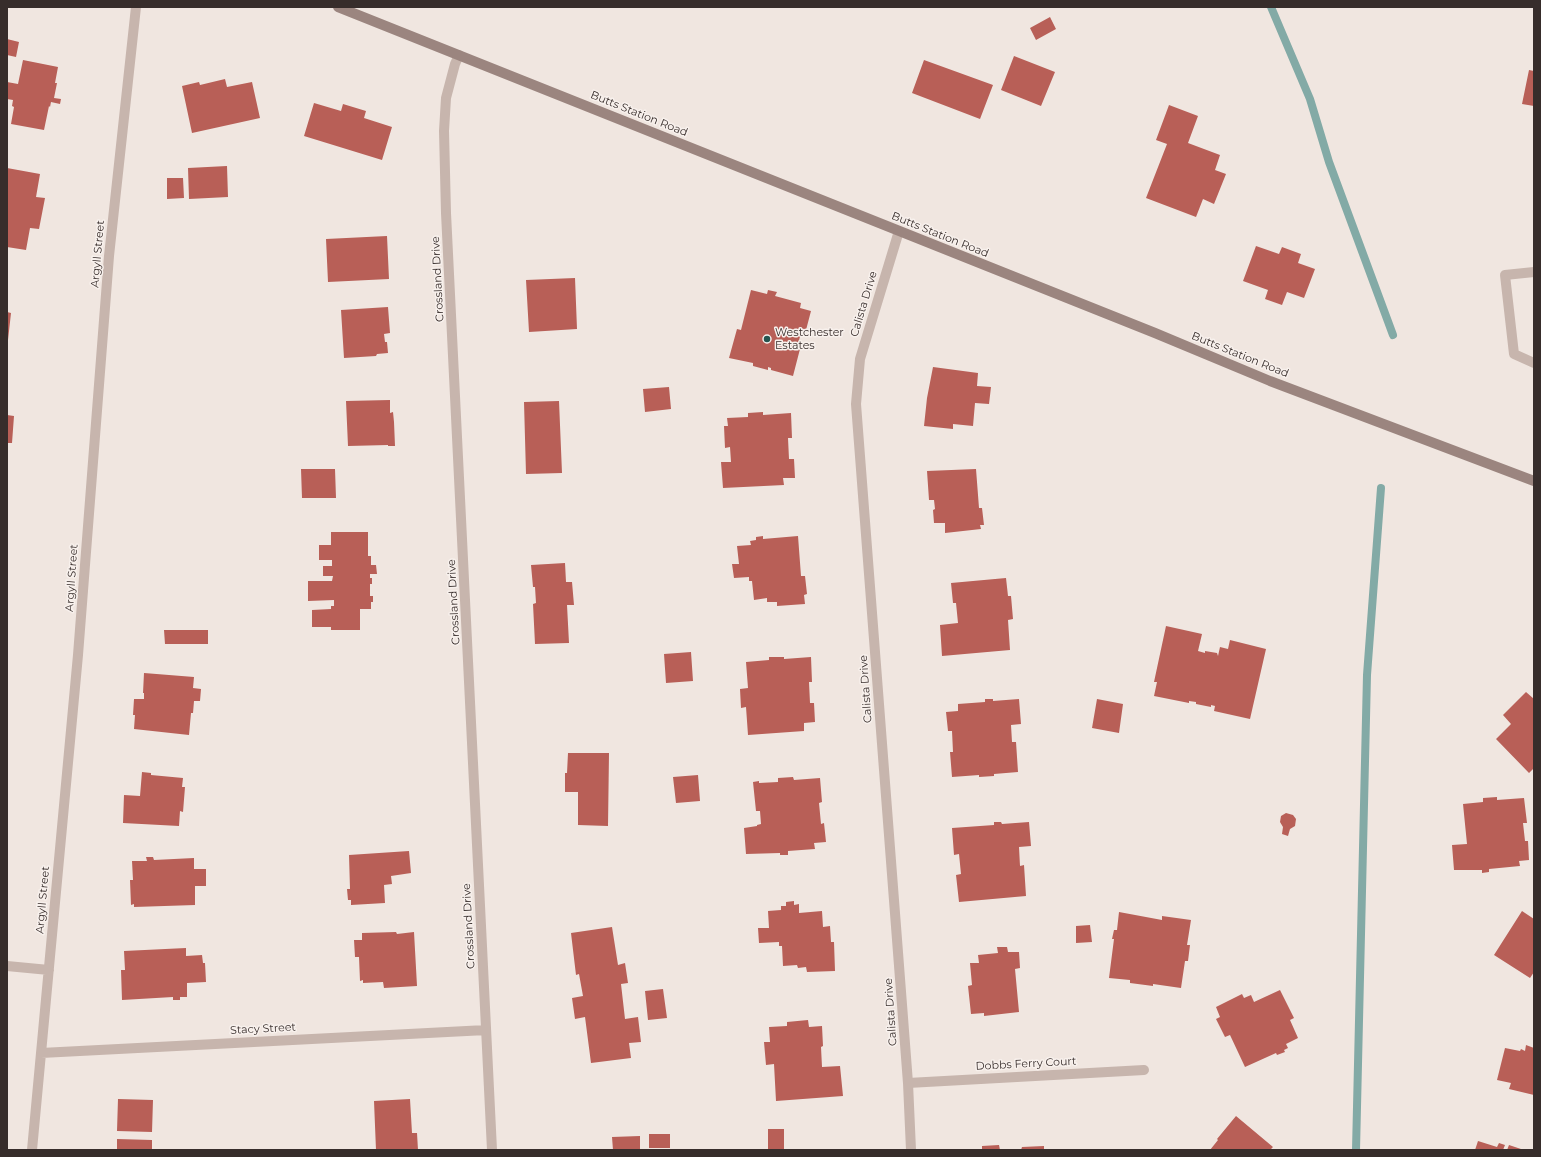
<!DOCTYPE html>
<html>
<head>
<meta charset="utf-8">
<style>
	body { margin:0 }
	#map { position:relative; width:1541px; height:1157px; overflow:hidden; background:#f0e6e0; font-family:Montserrat,sans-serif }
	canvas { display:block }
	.frame { position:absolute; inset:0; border:8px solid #372d2b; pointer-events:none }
</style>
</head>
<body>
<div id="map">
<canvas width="1541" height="1157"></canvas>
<div class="frame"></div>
</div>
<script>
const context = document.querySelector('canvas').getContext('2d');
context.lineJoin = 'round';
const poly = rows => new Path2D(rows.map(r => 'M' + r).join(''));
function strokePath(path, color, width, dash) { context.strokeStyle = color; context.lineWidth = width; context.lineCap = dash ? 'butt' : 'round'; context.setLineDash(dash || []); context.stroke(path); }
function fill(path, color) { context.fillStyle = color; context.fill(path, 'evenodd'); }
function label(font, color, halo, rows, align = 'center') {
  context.font = font + ' Montserrat,sans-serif'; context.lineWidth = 3; context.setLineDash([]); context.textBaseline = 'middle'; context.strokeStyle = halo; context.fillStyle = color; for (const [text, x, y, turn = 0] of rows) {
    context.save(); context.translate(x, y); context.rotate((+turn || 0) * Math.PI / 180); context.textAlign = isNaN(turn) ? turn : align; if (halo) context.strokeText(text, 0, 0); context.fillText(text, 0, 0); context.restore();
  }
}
strokePath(poly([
	[1271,7,1310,99,1329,162,1393,335],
	[1356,1150,1367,675,1381,488]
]), '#83aaa6', 8);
fill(poly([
	[1050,17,1056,29,1036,40,1030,28],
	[7,39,19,42,16,57,7,55],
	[1014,56,1055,72,1041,106,1001,90],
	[23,60,58,67,55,83,57,83,54,98,61,99,60,104,51,102,50,107,49,106,44,130,11,124,14,107,12,106,13,100,7,99,7,82,18,84],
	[924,60,993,85,980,119,912,93],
	[1529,70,1534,71,1534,106,1522,104],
	[225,79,227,87,252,82,260,118,192,133,182,86,199,82,200,85],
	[314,103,341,111,343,104,366,111,364,118,392,127,382,160,304,136],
	[1169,105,1198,116,1188,143,1220,155,1215,170,1226,174,1214,204,1203,199,1196,217,1146,198,1167,144,1156,140],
	[227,166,228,197,189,199,188,168],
	[7,168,40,174,36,197,45,198,39,229,30,228,26,250,7,247],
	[167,178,183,178,184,198,167,199],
	[387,236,389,279,328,282,326,239],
	[1256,246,1279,254,1282,247,1301,254,1298,263,1315,269,1304,298,1287,292,1282,305,1265,299,1268,290,1243,281],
	[575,278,577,329,529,332,526,280],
	[751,290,767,294,768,290,777,292,775,296,801,303,800,308,811,311,806,330,802,329,797,348,800,349,793,376,771,370,771,368,768,367,768,370,753,366,753,363,729,358,737,329,741,330],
	[388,307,390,333,384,334,385,342,387,342,388,353,377,354,376,356,344,358,341,310],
	[7,312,11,313,8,340,7,340],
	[933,367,978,373,977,386,991,387,989,404,975,403,973,426,953,424,953,429,924,426,927,398],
	[669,387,671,409,645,412,643,389],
	[390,400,390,413,393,412,394,422,395,446,388,446,388,445,348,446,346,401],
	[559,401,562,473,526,474,524,402],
	[763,412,763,415,791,413,792,438,788,438,789,459,794,459,795,478,783,478,784,485,723,488,721,462,731,462,730,447,725,448,724,426,728,426,727,418,748,417,748,413],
	[7,415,14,416,12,443,7,443],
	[301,469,335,469,336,498,302,498],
	[976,469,979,508,982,508,984,525,980,525,981,529,945,533,945,523,934,523,933,510,935,509,934,500,929,500,927,471],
	[331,532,368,532,368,556,371,556,371,565,376,565,377,574,370,574,370,578,372,578,372,584,370,584,370,596,373,596,373,602,371,602,371,609,360,609,360,630,331,630,331,627,312,627,312,610,331,609,331,606,334,606,334,600,308,601,308,581,332,581,333,576,323,576,323,566,332,566,332,560,319,560,319,545,331,545],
	[763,536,763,539,798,536,801,576,805,576,807,594,804,595,805,604,777,606,777,602,767,602,767,598,754,600,752,581,749,581,749,577,734,578,732,564,739,564,737,546,751,545,750,541,756,540,756,537],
	[565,563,566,582,572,582,574,605,567,605,569,643,535,644,533,604,536,603,535,587,533,587,531,565],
	[1006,578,1008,596,1011,596,1013,619,1008,620,1010,650,942,656,940,625,958,623,956,603,953,603,951,583],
	[1166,626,1202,634,1198,651,1205,653,1205,651,1217,653,1218,656,1220,647,1228,649,1230,640,1266,649,1250,719,1214,711,1215,706,1211,705,1211,707,1196,704,1196,702,1189,701,1189,703,1154,696,1157,682,1154,682],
	[164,630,208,630,208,644,165,644],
	[691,652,693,681,666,683,664,654],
	[769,657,784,657,784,659,811,657,812,682,809,682,810,703,814,703,815,722,804,723,804,731,748,735,746,707,741,708,740,689,748,688,746,662,769,660],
	[144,673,194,677,193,688,201,689,200,701,194,701,193,713,191,713,189,735,134,729,135,715,133,715,134,699,144,699,144,693,143,693],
	[1526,692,1534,699,1534,768,1529,773,1496,739,1511,724,1503,715],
	[985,699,993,699,993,701,1019,699,1021,724,1011,725,1012,742,1016,742,1018,772,994,774,994,776,979,777,979,775,952,777,950,752,953,752,952,731,948,731,946,712,958,711,958,704,985,702],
	[1097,699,1123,704,1119,733,1092,728],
	[568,753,609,753,608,826,578,825,578,792,565,792,565,773,567,773],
	[142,772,151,773,151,775,183,778,182,787,185,787,183,812,180,811,179,826,123,823,124,795,140,796],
	[698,775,700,801,676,803,673,777],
	[793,777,794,780,820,778,822,802,819,803,821,824,824,823,826,842,814,843,815,849,788,851,788,855,780,855,780,853,746,854,744,828,757,826,757,825,761,824,760,811,756,811,753,782,759,781,759,783,778,782,778,778],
	[1497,797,1497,800,1524,798,1527,823,1523,823,1525,841,1528,841,1529,860,1519,861,1520,866,1489,869,1489,872,1482,873,1482,870,1454,870,1452,845,1467,844,1463,804,1483,802,1483,798],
	[1286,813,1293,815,1296,819,1295,826,1290,829,1288,836,1282,834,1283,827,1280,822,1281,816],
	[994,822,1001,822,1002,824,1029,822,1031,846,1019,847,1020,866,1024,865,1026,896,959,902,956,875,961,874,959,854,954,855,952,828,994,825],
	[409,851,411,873,391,876,392,884,384,885,385,903,351,905,351,900,348,900,347,889,350,889,349,855],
	[146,857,153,857,154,860,194,858,194,869,206,869,206,886,195,886,195,905,134,907,134,904,131,905,130,880,133,880,132,861,147,861],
	[794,901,794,905,799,904,799,913,822,911,823,927,830,926,831,942,834,942,835,971,807,972,806,967,798,968,797,965,783,966,782,946,779,946,779,942,759,943,758,928,769,928,768,911,781,910,781,906,786,906,786,902],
	[1522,911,1534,919,1534,972,1530,978,1494,955],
	[1119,912,1162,920,1162,916,1191,920,1187,945,1190,945,1188,961,1185,961,1181,988,1153,984,1153,986,1130,983,1130,980,1109,978,1114,939,1112,939,1114,930,1117,930],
	[1090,925,1092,942,1076,943,1076,926],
	[612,927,618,965,625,963,628,983,621,984,625,1019,638,1017,641,1042,629,1043,631,1058,591,1063,585,1017,575,1019,572,998,583,996,579,974,576,975,571,933],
	[396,932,397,934,414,932,417,986,384,988,383,982,363,983,363,980,360,981,359,957,355,957,354,940,362,940,362,933],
	[997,947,1007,947,1008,952,1019,952,1020,968,1015,969,1019,1012,984,1016,984,1013,971,1014,968,986,972,985,970,963,979,963,978,955,998,953],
	[186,948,186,956,202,955,203,963,205,963,206,982,187,983,187,997,180,997,180,1000,173,1000,173,997,122,1000,121,970,125,970,124,951],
	[663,989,667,1018,648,1020,645,991],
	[1280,990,1294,1018,1290,1020,1298,1038,1286,1044,1288,1048,1284,1050,1285,1052,1277,1055,1276,1053,1245,1067,1230,1035,1225,1037,1216,1019,1220,1017,1216,1007,1242,994,1244,998,1251,995,1254,1002],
	[808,1020,809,1027,822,1026,823,1046,821,1047,822,1067,840,1066,843,1096,776,1101,774,1064,766,1065,764,1042,770,1042,769,1027,787,1026,787,1022],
	[1526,1045,1534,1048,1534,1095,1509,1089,1511,1083,1497,1080,1505,1048,1520,1051,1521,1049,1525,1051],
	[118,1099,153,1100,152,1132,117,1131],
	[410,1099,412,1133,417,1133,418,1150,376,1150,374,1101],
	[1236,1116,1273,1147,1270,1150,1210,1150,1218,1140,1217,1139],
	[768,1129,784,1129,784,1149,768,1149],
	[649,1134,670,1134,670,1148,649,1148],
	[640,1136,640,1150,613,1150,612,1137],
	[117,1139,152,1140,152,1150,117,1150],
	[1478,1141,1497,1147,1499,1143,1505,1145,1503,1150,1475,1150],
	[999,1145,1000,1150,982,1150,982,1146],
	[1509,1145,1524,1150,1507,1150],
	[1044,1146,1044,1150,1021,1150,1022,1147]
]), '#b85f57');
strokePath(poly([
	[1534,272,1505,275,1514,354,1534,363]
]), '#c7b5ad', 10);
strokePath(poly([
	[459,55,455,64,446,98,444,131,446,213,492,1150],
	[899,231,860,359,856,404,908,1083,911,1150],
	[7,966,49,970],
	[41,1053,486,1030],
	[908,1083,1144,1070],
	[32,1150,78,655,109,256,136,7]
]), '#c7b5ad', 10);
strokePath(poly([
	[338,7,1155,333,1270,381,1534,481]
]), '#9b857f', 10);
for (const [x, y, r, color] of [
	[767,339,4,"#25544f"]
]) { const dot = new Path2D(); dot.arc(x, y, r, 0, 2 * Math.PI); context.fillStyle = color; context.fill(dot); strokePath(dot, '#f8f1ed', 1.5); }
label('11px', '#372d2b', '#f8f1ed', [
	["Butts Station Road",639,114,22],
	["Butts Station Road",940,235,22],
	["Argyll Street",98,254,-85],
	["Crossland Drive",438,279,-93],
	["Calista Drive",864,304,-73],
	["Butts Station Road",1240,355,22],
	["Argyll Street",72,578,-86],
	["Crossland Drive",454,602,-93],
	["Calista Drive",866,689,-94],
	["Argyll Street",43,900,-85],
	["Crossland Drive",469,926,-93],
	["Calista Drive",891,1012,-94],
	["Stacy Street",263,1029,-3],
	["Dobbs Ferry Court",1026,1064,-3]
]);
label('11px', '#372d2b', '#f8f1ed', [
	["Westchester",775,333],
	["Estates",775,346]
], 'left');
</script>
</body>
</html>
